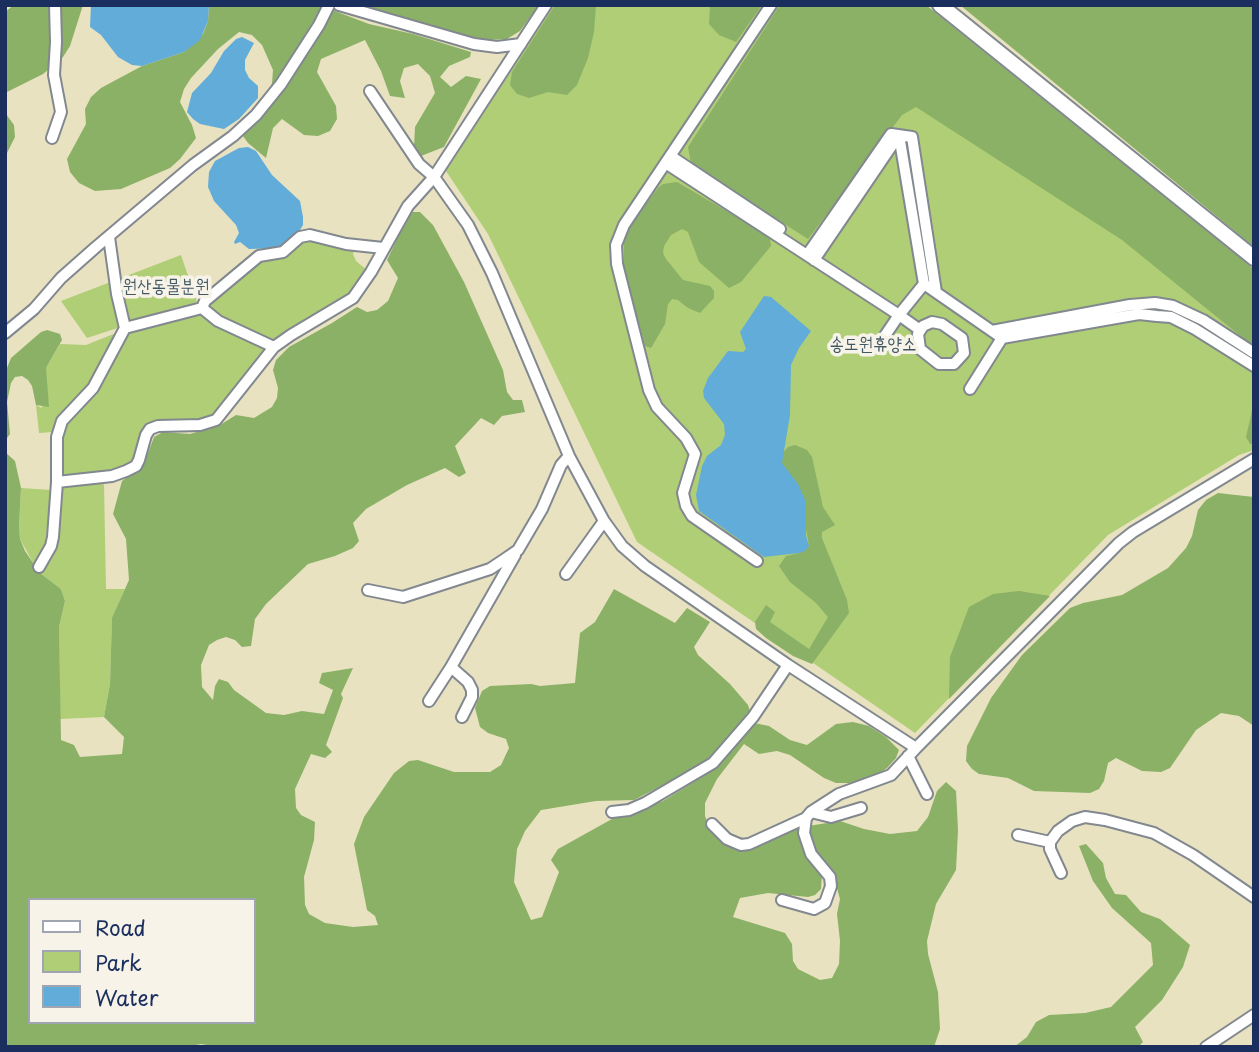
<!DOCTYPE html>
<html>
<head>
<meta charset="utf-8">
<style>
	body { margin:0 }
	#map { position:relative; width:1259px; height:1052px; overflow:hidden; background:#e8e2c0; font-family:"Playpen Sans",sans-serif }
	canvas { display:block }
	.frame { position:absolute; inset:0; border:7px solid #1b2f5e; pointer-events:none }
	.legend { position:absolute; left:28px; top:898px; width:228px; height:126px; box-sizing:border-box; background:#f7f3e8; border:2px solid #9fa5b1; margin:0; padding:9px 12px; list-style:none; font-size:21px; color:#1b2f5e }
	.legend li { display:flex; align-items:center; gap:14px; height:35px }
	.legend b { width:35px; border:2px solid #9fa5b1 }
</style>
</head>
<body>
<div id="map">
<canvas width="1259" height="1052"></canvas>
<div class="frame"></div>
<ul class="legend">
<li><b style="height:9px;background:#fff"></b>Road</li>
<li><b style="height:19px;background:#afce75"></b>Park</li>
<li><b style="height:19px;background:#62acda"></b>Water</li>
</ul>
</div>
<script>
const context = document.querySelector('canvas').getContext('2d');
context.lineJoin = 'round';
function fill(path, color) { context.fillStyle = color; context.fill(path, 'evenodd'); }
const poly = rows => new Path2D(rows.map(r => 'M' + r).join(''));
function strokePath(path, color, width, dash) { context.strokeStyle = color; context.lineWidth = width; context.lineCap = dash ? 'butt' : 'round'; context.setLineDash(dash || []); context.stroke(path); }
function label(font, color, halo, rows, align = 'center') {
  context.font = font + ' "Playpen Sans","Poor Story",sans-serif'; context.lineWidth = 7; context.setLineDash([]); context.textBaseline = 'middle'; context.strokeStyle = halo; context.fillStyle = color; for (const [text, x, y, turn = 0] of rows) {
    context.save(); context.translate(x, y); context.rotate((+turn || 0) * Math.PI / 180); context.textAlign = isNaN(turn) ? turn : align; if (halo) context.strokeText(text, 0, 0); context.fillText(text, 0, 0); context.restore();
  }
}
fill(poly([
	[554,5,925,5,1254,273,1254,450,1239,455,1108,535,915,733,637,542,488,234,446,171],
	[307,238,355,247,353,254,356,261,367,270,349,297,270,341,217,316,212,311,210,306,213,298,262,258],
	[181,255,197,302,87,338,61,301],
	[198,312,214,324,266,349,210,420,155,423,135,460,129,466,107,474,65,477,61,475,60,435,125,337,129,333],
	[116,333,110,350,90,385,53,432,39,433,36,405,42,408,46,368,60,344,86,345],
	[101,482,104,485,106,589,125,589,112,619,110,684,104,717,60,719,59,627,65,601,61,589,40,573,57,544,59,488,61,485],
	[21,488,52,490,44,552,35,566,20,539,19,526]
]), '#afce75');
fill(poly([
	[14,5,83,5,70,46,63,57,43,74,7,92,6,114,14,125,15,137,5,157,5,12],
	[209,5,319,5,369,24,413,34,471,52,470,57,449,66,440,77,451,87,466,76,481,79,444,147,421,156,414,147,415,127,435,93,430,76,418,64,404,68,400,81,405,98,390,96,381,71,365,40,321,59,317,72,336,106,337,119,330,131,318,136,304,135,282,119,273,128,266,158,248,143,243,136,268,96,272,83,273,70,262,45,252,35,239,32,218,49,191,78,184,89,180,102,192,125,196,138,180,159,170,168,121,189,95,191,79,183,70,172,67,159,86,124,85,109,91,97,101,88,142,66,184,52,203,34,208,21],
	[363,5,539,5,520,31,507,39,486,40,444,30],
	[555,5,596,5,594,32,588,58,577,85,567,95,548,92,529,98,517,94,510,85,512,72],
	[710,5,762,5,736,42,719,35,709,24],
	[780,5,926,5,1254,269,1254,347,1122,240,916,107,902,115,808,239,691,164,688,147],
	[960,5,1254,5,1254,247],
	[677,182,759,230,770,239,771,246,741,282,729,288,699,262,688,232,682,229,671,235,664,246,663,253,666,259,683,280,710,286,714,291,714,298,700,313,688,308,678,300,672,299,668,304,665,324,651,348,645,346,624,269,624,243,627,230,658,188,663,184],
	[410,212,420,212,433,225,464,282,503,370,507,392,513,400,522,400,525,412,502,416,494,425,481,418,455,446,466,473,459,477,445,468,407,485,366,509,353,523,359,541,353,548,335,556,308,564,266,604,255,619,251,646,242,647,235,640,226,637,217,640,209,645,201,665,202,687,213,700,215,686,219,679,228,682,234,690,266,713,284,715,302,711,324,714,333,690,319,683,322,673,353,668,341,694,343,698,326,745,332,752,325,758,311,754,295,789,296,808,301,815,315,822,314,840,304,877,305,905,309,914,325,923,353,927,378,925,375,916,367,910,354,844,364,817,394,773,409,761,418,760,454,772,490,772,501,765,509,748,506,739,488,733,480,727,475,708,482,691,490,686,531,684,540,686,575,683,580,633,595,622,614,589,675,623,687,608,710,622,694,647,698,655,730,684,748,705,751,714,704,764,634,800,596,801,541,810,525,831,517,849,514,882,531,920,542,917,559,872,551,860,558,849,612,819,663,801,715,769,754,723,769,726,790,740,807,745,836,724,853,722,869,726,886,737,899,750,896,758,887,768,877,775,851,783,836,783,824,778,790,755,777,751,759,754,744,744,717,779,705,803,705,816,710,828,730,845,801,825,805,854,822,874,821,889,815,895,808,897,768,893,740,898,733,917,785,933,792,944,793,961,798,969,820,980,832,978,839,964,840,941,837,914,840,899,833,874,814,851,808,826,840,821,864,829,890,834,917,831,928,817,937,791,946,782,956,791,958,830,956,870,936,904,927,941,928,954,938,992,940,1029,934,1047,219,1047,201,1044,186,1047,5,1047,5,452,15,461,21,488,19,526,20,539,25,551,40,573,61,589,65,601,59,627,61,740,74,745,80,757,122,754,124,737,104,717,110,684,112,618,129,580,126,539,113,514,122,481,144,464,154,437,163,432,190,434,220,425,236,415,254,418,272,407,277,398,278,388,273,370,276,360,289,347,332,323,357,307,367,312,377,310,388,301,398,278,387,260],
	[30,900,254,900,254,1022,30,1022],
	[47,330,60,334,62,340,46,368,49,407,36,405,32,386,28,380,22,376,15,377,11,383,7,402,10,434,5,441,5,373,11,358,41,332],
	[1254,402,1254,444,1250,444,1246,437],
	[795,445,807,450,812,457,823,507,835,525,822,532,822,538,847,600,849,613,812,664,793,656,766,638,756,629,755,622,766,605,775,612,770,622,809,649,828,617,816,603,790,582,779,566,786,556,799,553,809,546,806,529,782,464,782,454,788,447],
	[1218,493,1254,497,1254,726,1239,716,1221,713,1196,730,1170,768,1161,772,1142,771,1116,758,1108,763,1104,781,1099,789,1090,793,1034,791,1008,778,979,774,972,769,966,761,967,746,991,698,1022,655,1070,608,1083,603,1122,595,1168,568,1186,548,1192,536,1198,510,1206,500],
	[1019,591,1050,596,949,699,950,657,969,607,993,594],
	[1086,844,1103,863,1106,878,1115,894,1126,895,1141,912,1160,919,1190,945,1183,967,1162,1000,1135,1027,1143,1042,1138,1047,1014,1047,1027,1037,1036,1022,1049,1015,1085,1013,1111,1007,1153,965,1151,943,1112,908,1093,881,1079,846]
]), '#8bb166');
fill(poly([
	[91,5,209,5,208,21,200,40,184,52,142,66,132,65,118,57,101,35,90,27],
	[242,37,254,43,245,60,245,70,249,78,258,86,258,98,239,119,224,129,200,124,193,119,187,112,192,93,211,73,224,51,236,39],
	[248,147,256,151,272,175,300,201,303,217,303,225,297,235,283,248,249,249,240,242,235,244,234,242,239,233,236,225,214,201,208,187,209,172,215,161,239,148],
	[764,296,771,297,811,331,799,348,791,365,790,415,782,463,798,484,806,502,806,536,809,546,805,551,799,553,764,557,699,511,696,495,702,466,707,456,721,445,725,435,724,424,704,398,703,391,708,378,728,351,743,352,746,349,740,332]
]), '#62acda');
const street = poly([
	[339,5,474,44,497,47,521,44],
	[370,91,419,164,434,177,468,225,492,273,569,456,604,521,622,546,645,566,788,665,916,748,1119,543,1133,532,1254,459],
	[52,138,61,112,54,75,56,42,55,5],
	[672,157,780,229],
	[667,164,899,315,924,284,1002,338,970,389],
	[109,237,117,294,125,328,93,388,62,421,57,437,57,482,112,476,126,471,136,466,139,460,146,435,150,429,158,426,200,425,216,420,274,347,291,335,353,298,371,272,408,206,434,177,546,5],
	[807,255,891,134,912,137,936,292],
	[814,260,899,135,924,284],
	[202,308,205,301,259,256,283,252,300,237,310,235,346,244,383,248],
	[932,322,942,324,962,338,964,353,954,364,939,364,920,349,918,334,923,326,932,322],
	[125,328,202,308,218,321,274,347],
	[992,331,1130,305,1155,303,1173,306,1203,320,1254,353],
	[5,333,34,309,61,278,96,247,193,165,233,136,256,115,281,84,319,25,329,5],
	[1002,338,1139,314,1157,316,1171,317,1195,329,1254,366],
	[878,346,899,315,920,330],
	[757,561,692,516,686,506,683,493,695,454,686,438,657,407,649,390,617,264,616,245,624,225,771,5],
	[39,567,51,546,53,537,57,482],
	[566,574,604,521],
	[368,590,403,597,490,569,505,559,518,550,542,509,561,465,569,456],
	[451,667,468,682,472,690,472,697,462,717],
	[429,701,451,667,515,555],
	[908,756,927,794],
	[612,812,629,810,645,803,713,763,753,717,788,665],
	[811,812,831,817,861,808],
	[712,824,727,839,741,845,749,844,806,818],
	[1018,835,1050,842],
	[1061,873,1050,849,1050,842,1058,831,1072,821,1085,817,1105,820,1154,833,1193,855,1254,897],
	[782,900,814,909,825,903,831,886,830,877,811,854,804,833,806,818,811,812,839,794,891,775,916,748],
	[1206,1047,1254,1015]
]);
const secondary = poly([
	[940,5,1254,258]
]);
strokePath(street, '#82888f', 14);
strokePath(secondary, '#82888f', 18);
strokePath(street, '#fff', 10);
strokePath(secondary, '#fff', 14);
label('18px', '#405764', '#f7f3e8', [
	["원산동물분원",166,287],
	["송도원휴양소",873,345]
]);
</script>
</body>
</html>
